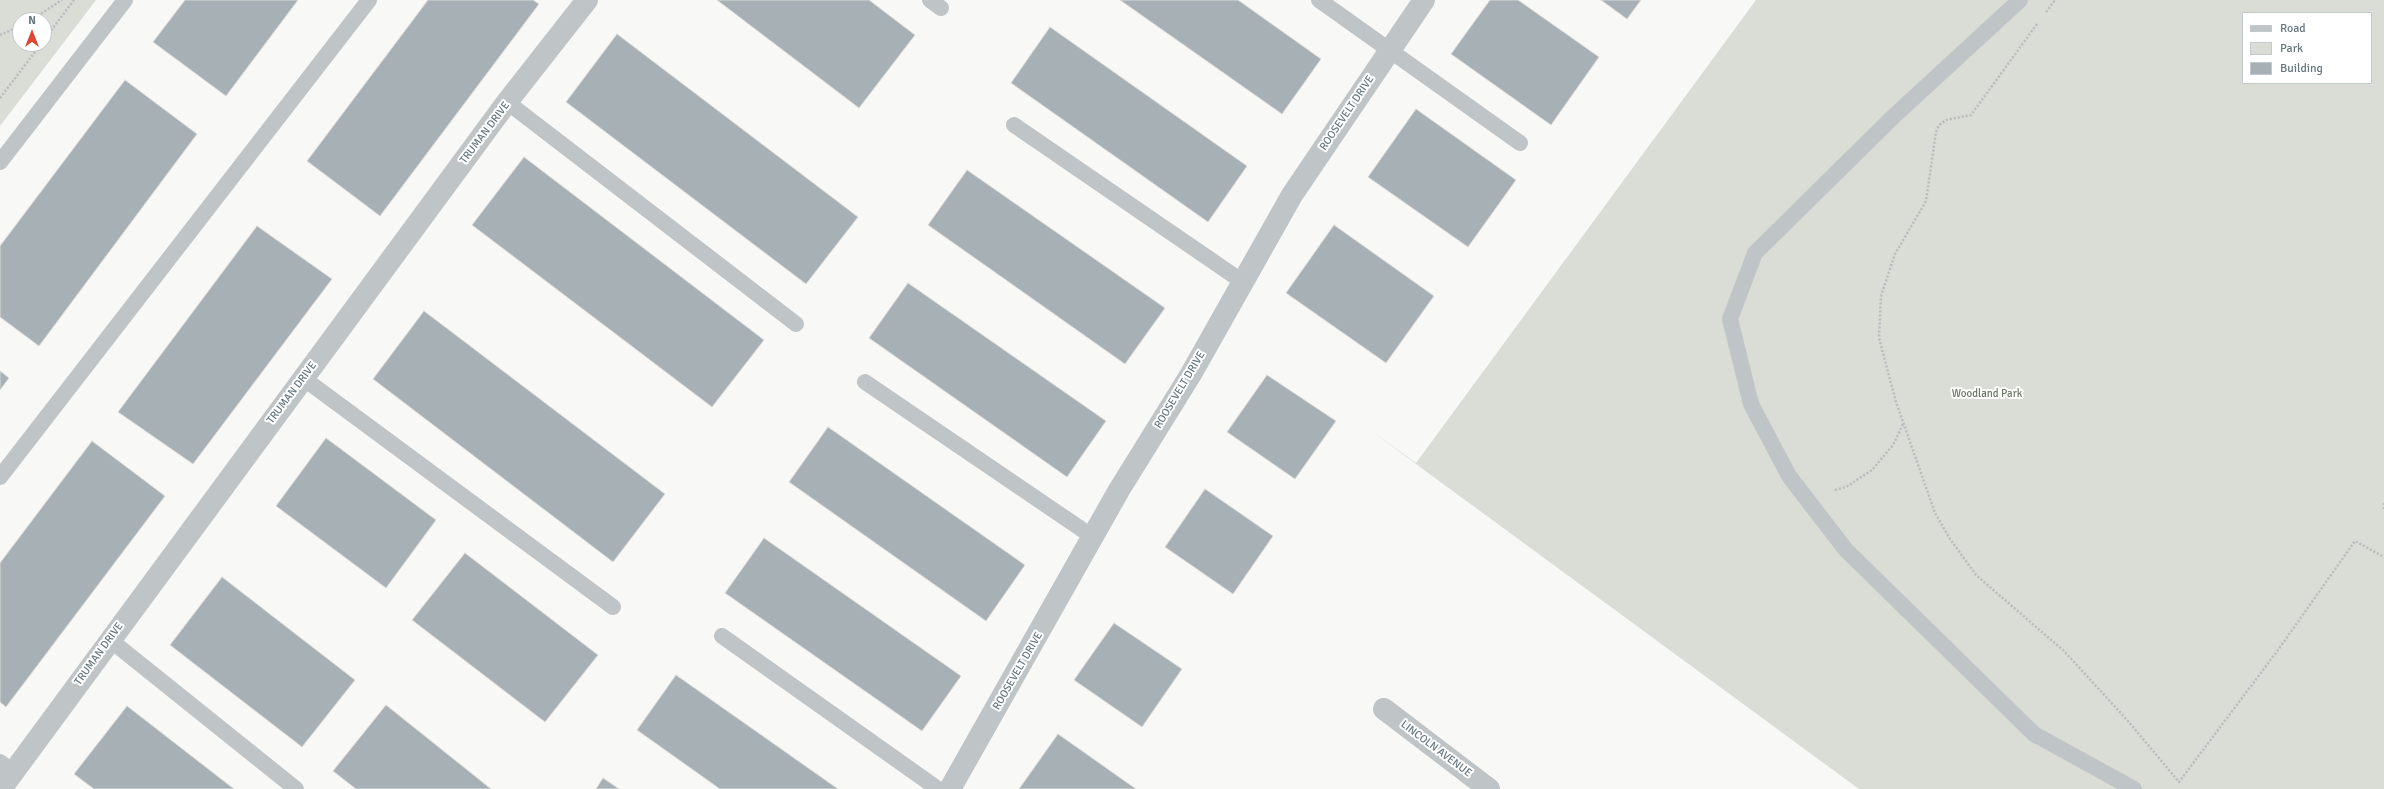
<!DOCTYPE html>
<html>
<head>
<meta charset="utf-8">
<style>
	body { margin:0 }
	#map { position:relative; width:2384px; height:789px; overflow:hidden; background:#f8f8f6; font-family:Signika,sans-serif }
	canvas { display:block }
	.legend { position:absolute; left:2242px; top:12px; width:130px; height:72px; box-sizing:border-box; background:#fff; border:1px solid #c1c9cc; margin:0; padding:5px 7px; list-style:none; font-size:12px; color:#65777f }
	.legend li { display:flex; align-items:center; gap:8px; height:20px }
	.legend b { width:20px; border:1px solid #c1c9cc }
	.north { position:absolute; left:12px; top:12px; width:40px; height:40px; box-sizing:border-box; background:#fff; border:1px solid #c1c9cc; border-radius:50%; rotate:0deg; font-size:11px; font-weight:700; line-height:16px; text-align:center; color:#65777f }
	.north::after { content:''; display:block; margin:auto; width:14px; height:18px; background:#db4833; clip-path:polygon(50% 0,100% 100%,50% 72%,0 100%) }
</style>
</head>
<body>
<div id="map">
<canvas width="2384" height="789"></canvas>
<ul class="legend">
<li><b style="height:5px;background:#bfc5c7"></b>Road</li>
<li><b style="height:11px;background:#d9ddd5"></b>Park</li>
<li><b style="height:11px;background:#a7b1b5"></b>Building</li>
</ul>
<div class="north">N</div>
</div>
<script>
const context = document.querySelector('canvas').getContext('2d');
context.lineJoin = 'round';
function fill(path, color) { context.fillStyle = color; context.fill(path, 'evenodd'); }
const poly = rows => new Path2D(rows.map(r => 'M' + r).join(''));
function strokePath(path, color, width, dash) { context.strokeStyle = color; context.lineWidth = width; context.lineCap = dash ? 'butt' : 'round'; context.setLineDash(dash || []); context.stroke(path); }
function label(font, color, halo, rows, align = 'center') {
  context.font = font + ' Signika,sans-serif'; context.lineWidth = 4; context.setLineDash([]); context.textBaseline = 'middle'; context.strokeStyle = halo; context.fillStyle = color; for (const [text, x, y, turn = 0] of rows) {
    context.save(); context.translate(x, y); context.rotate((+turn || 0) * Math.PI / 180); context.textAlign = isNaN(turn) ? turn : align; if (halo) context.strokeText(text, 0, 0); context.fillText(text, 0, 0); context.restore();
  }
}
fill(poly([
	[0,0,96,0,0,126],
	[20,20,44,20,44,44,20,44],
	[1756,0,2384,0,2384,789,1859,789,1416,464,1373,432,1416,463],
	[2243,13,2371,13,2371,83,2243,83]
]), '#d9ddd5');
const building = poly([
	[185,0,298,0,226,96,153,42,185,0],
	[428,0,533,0,539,4,380,216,307,161,428,0],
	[717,0,869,0,915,35,859,108,717,0],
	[1120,0,1238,0,1321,59,1282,114,1120,0],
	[1490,0,1518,0,1599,57,1551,125,1451,54,1490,0],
	[1601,0,1641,0,1627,19,1601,0],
	[1050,27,1247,166,1208,222,1011,83,1050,27],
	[617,34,858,217,806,284,566,102,617,34],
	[125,80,197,134,39,346,0,317,0,246,125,80],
	[1416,109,1516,180,1468,247,1368,177,1416,109],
	[524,157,764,340,712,407,472,225,524,157],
	[967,170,1165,308,1125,364,928,225,967,170],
	[1334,225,1434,296,1386,363,1286,293,1334,225],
	[257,226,332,279,193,464,118,412,257,226],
	[908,283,1106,421,1067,477,869,338,908,283],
	[424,311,665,494,613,562,373,379,424,311],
	[0,371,9,378,0,390,0,371],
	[1267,375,1336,421,1295,479,1227,432,1267,375],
	[828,427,1025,565,986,621,789,482,828,427],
	[326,438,436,520,386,588,276,506,326,438],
	[92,441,165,496,6,707,0,702,0,563,92,441],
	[1205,489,1273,536,1233,594,1165,547,1205,489],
	[764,538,961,676,922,731,725,593,764,538],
	[465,553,598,655,545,722,412,620,465,553],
	[222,577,355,680,302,747,170,645,222,577],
	[1114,623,1182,669,1142,727,1074,680,1114,623],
	[676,675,838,789,720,789,637,730,676,675],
	[386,705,491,789,356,789,333,771,386,705],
	[127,706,234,789,94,789,74,774,127,706],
	[1058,734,1136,789,1019,789,1058,734],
	[603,778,619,789,596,789,603,778]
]);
fill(building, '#a7b1b5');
strokePath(building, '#dadad8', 1);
strokePath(poly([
	[2046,12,2055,0],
	[31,20,62,0],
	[2037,24,1971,115,1946,120,1939,125,1936,132,1926,201,1895,254,1881,296,1879,338,1896,402,1935,513,1950,539,1976,575,2064,651,2128,721,2179,782,2278,650,2355,541,2384,557],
	[0,35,20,26],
	[44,40,74,0],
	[0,98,41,44],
	[1835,490,1846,487,1872,470,1893,445,1903,424],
	[2384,503,2384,509]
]), '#b8bcbe', 2.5, [2, 2]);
strokePath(poly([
	[930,0,941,8],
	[1319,0,1520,143],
	[2020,0,1894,116,1755,253,1730,319,1751,404,1789,476,1846,550,2034,734,2134,789],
	[507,102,796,324],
	[1014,125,1243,282],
	[0,162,125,0],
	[303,378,613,607],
	[865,382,1093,537],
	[0,477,369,0],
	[722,636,938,789],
	[109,639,296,789],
	[0,762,14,773]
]), '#bfc5c7', 16);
strokePath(poly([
	[1384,709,1489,789],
	[1,789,507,102,587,0],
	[950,789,1119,490,1191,374,1292,195,1424,0]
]), '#bfc5c7', 22);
label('11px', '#65777f', '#fff', [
	["ROOSEVELT DRIVE",1347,113,-56],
	["TRUMAN DRIVE",485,133,-53],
	["ROOSEVELT DRIVE",1180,390,-59],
	["TRUMAN DRIVE",292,393,-53],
	["TRUMAN DRIVE",99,654,-54],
	["ROOSEVELT DRIVE",1018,671,-60],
	["LINCOLN AVENUE",1436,749,37]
]);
label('11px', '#697863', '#fff', [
	["Woodland Park",1987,394]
]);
</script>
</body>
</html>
